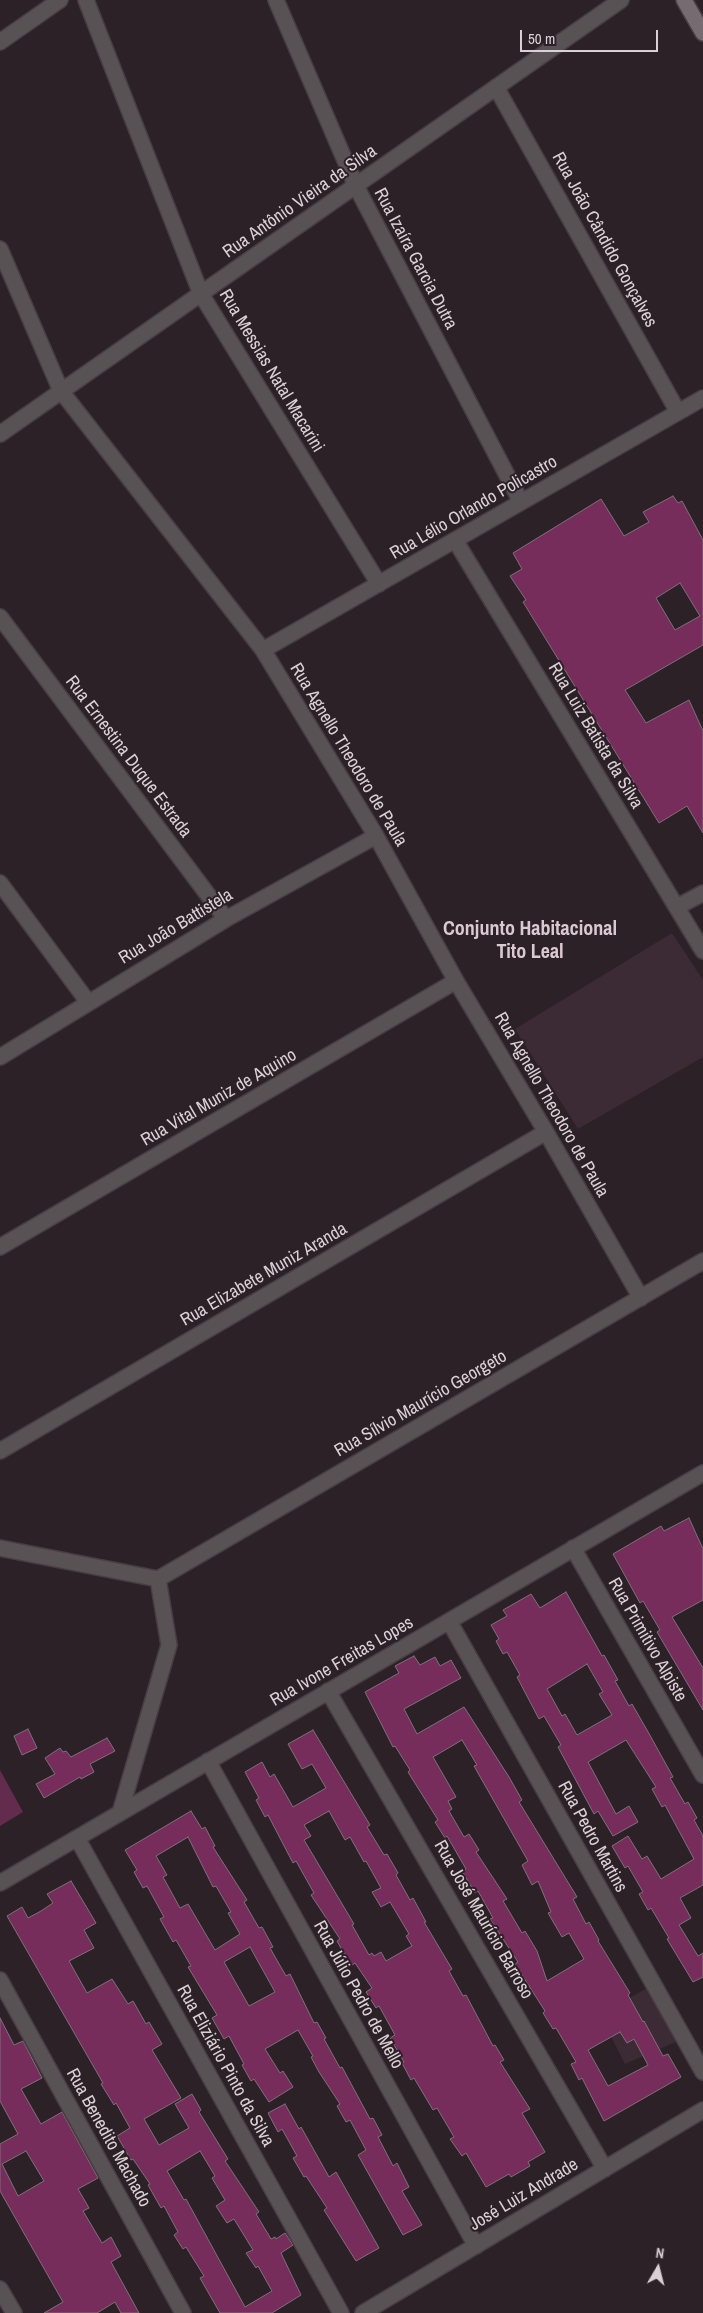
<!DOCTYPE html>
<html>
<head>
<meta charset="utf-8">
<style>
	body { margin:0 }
	#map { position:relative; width:703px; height:2313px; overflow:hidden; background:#2d2128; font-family:"Archivo Narrow",sans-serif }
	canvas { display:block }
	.north { position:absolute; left:633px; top:2243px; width:50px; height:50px; -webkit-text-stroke:4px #2d2128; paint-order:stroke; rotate:8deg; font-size:14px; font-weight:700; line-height:20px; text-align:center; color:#dad1d6 }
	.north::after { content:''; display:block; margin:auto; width:18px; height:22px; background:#dad1d6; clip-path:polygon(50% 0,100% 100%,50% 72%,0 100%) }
	.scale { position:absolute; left:520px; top:30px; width:138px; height:22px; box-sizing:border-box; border:2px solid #dad1d6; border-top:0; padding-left:6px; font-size:15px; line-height:18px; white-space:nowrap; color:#dad1d6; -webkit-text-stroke:4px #2d2128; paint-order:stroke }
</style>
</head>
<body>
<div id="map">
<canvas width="703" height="2313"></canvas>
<div class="north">N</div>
<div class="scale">50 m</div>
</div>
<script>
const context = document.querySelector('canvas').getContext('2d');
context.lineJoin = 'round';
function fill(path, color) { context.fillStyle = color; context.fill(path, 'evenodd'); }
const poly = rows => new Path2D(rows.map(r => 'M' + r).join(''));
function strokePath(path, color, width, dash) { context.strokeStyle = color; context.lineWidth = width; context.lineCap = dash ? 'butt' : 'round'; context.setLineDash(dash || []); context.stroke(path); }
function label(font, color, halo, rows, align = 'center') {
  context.font = font + ' "Archivo Narrow",sans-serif'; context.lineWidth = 4; context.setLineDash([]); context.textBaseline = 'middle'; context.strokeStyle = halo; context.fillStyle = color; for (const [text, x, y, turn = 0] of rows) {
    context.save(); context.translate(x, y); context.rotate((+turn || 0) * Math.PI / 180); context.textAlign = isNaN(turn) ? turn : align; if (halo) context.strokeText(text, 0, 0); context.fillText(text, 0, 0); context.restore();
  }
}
fill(poly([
	[672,933,703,980,703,1057,578,1129,515,1029],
	[647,1988,680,2040,625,2064,600,2015]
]), '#3c2a34');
fill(poly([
	[0,1770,23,1812,0,1826]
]), '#632b4d');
const building = poly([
	[673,496,678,503,682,501,703,540,703,645,625,690,646,723,689,700,703,731,703,833,687,806,659,823,523,602,526,600,510,576,522,569,513,553,601,499,624,536,649,522,643,512,673,496],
	[680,583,700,616,675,630,656,598,680,583],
	[689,1518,703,1549,703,1600,672,1617,703,1668,703,1710,657,1632,660,1630,643,1601,640,1603,613,1554,661,1526,664,1531,689,1518],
	[566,1592,602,1656,604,1655,618,1680,615,1681,629,1706,632,1704,647,1730,673,1777,670,1778,685,1804,688,1802,697,1818,694,1820,703,1836,703,1885,680,1898,691,1918,679,1925,698,1956,703,1953,703,1977,693,1982,667,1939,669,1938,651,1908,648,1910,639,1894,643,1892,628,1866,625,1868,612,1846,628,1836,642,1859,647,1856,661,1879,694,1859,665,1805,662,1807,652,1789,656,1787,626,1740,588,1762,616,1814,629,1806,638,1822,613,1836,598,1811,594,1814,558,1747,561,1745,544,1716,539,1719,517,1677,520,1675,507,1652,503,1654,496,1641,499,1639,491,1625,507,1616,503,1610,531,1594,540,1608,566,1592],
	[587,1664,603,1692,599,1694,612,1715,577,1735,565,1714,562,1716,547,1689,587,1664],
	[414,1656,420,1665,435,1657,440,1666,451,1660,461,1678,404,1709,417,1734,464,1707,509,1777,522,1800,519,1802,577,1897,573,1899,586,1924,589,1922,599,1940,598,1941,630,1993,628,1995,643,2022,644,2021,663,2056,668,2054,681,2077,604,2121,582,2078,579,2080,571,2064,576,2062,556,2028,553,2029,543,2013,545,2011,515,1964,518,1962,490,1919,493,1918,478,1891,475,1893,462,1871,466,1869,447,1836,445,1838,435,1822,438,1820,408,1772,410,1770,395,1746,393,1747,365,1692,399,1673,395,1666,414,1656],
	[462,1740,477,1765,474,1766,528,1861,522,1865,532,1885,538,1881,551,1912,548,1913,562,1937,569,1933,584,1959,547,1981,537,1951,525,1931,522,1933,503,1901,507,1899,476,1852,479,1850,469,1834,464,1837,449,1811,452,1809,448,1801,456,1797,433,1757,462,1740],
	[620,2032,627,2043,634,2039,648,2065,608,2086,588,2050,620,2032],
	[28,1729,37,1748,22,1755,14,1736,28,1729],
	[313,1730,370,1825,367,1827,384,1855,387,1854,398,1873,396,1875,410,1900,413,1898,426,1922,424,1922,452,1969,449,1971,463,1996,466,1995,493,2046,495,2045,504,2060,500,2062,530,2109,522,2113,545,2152,528,2162,530,2166,511,2177,509,2174,486,2187,466,2153,462,2156,450,2139,454,2137,437,2108,433,2110,414,2078,411,2080,402,2063,404,2062,390,2038,395,2035,379,2006,376,2008,366,1992,372,1988,355,1963,351,1966,337,1941,340,1939,311,1895,314,1893,296,1861,293,1863,268,1815,265,1817,256,1800,259,1798,245,1772,262,1762,270,1777,274,1774,293,1807,326,1788,312,1764,302,1769,288,1744,313,1730],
	[329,1811,345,1840,350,1837,364,1862,366,1861,381,1888,372,1892,381,1907,390,1902,409,1934,406,1936,412,1946,386,1961,381,1952,374,1956,372,1953,369,1955,352,1925,354,1924,304,1840,311,1836,304,1825,329,1811],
	[107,1738,115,1751,90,1764,94,1772,81,1779,80,1777,44,1798,36,1784,55,1774,45,1758,60,1748,63,1752,66,1751,71,1757,107,1738],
	[191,1811,202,1829,205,1827,215,1846,213,1847,247,1900,244,1902,259,1928,262,1927,273,1947,270,1948,286,1976,290,1974,314,2023,317,2022,326,2038,324,2039,340,2068,342,2067,370,2119,373,2118,382,2135,378,2137,393,2166,397,2163,409,2187,402,2191,422,2225,403,2235,358,2155,366,2150,350,2120,346,2122,337,2106,340,2104,319,2072,311,2057,313,2056,298,2030,265,2049,280,2073,283,2071,293,2087,269,2102,254,2079,251,2081,242,2065,244,2064,229,2036,224,2039,212,2018,217,2015,188,1967,191,1966,176,1940,173,1942,160,1919,164,1917,147,1886,143,1888,134,1872,137,1870,125,1850,191,1811],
	[188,1837,213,1887,216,1886,231,1912,228,1913,240,1934,215,1950,188,1904,180,1908,163,1877,167,1875,156,1856,188,1837],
	[250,1947,275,1992,249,2006,224,1962,250,1947],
	[71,1881,96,1923,84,1930,94,1948,69,1961,87,1993,112,1979,128,2004,133,2001,146,2024,149,2022,162,2044,152,2050,181,2098,144,2119,159,2145,189,2128,175,2104,192,2094,201,2110,199,2112,228,2159,225,2161,259,2212,256,2214,271,2239,275,2237,276,2239,285,2233,293,2245,281,2253,301,2295,272,2313,220,2313,200,2278,204,2276,186,2247,183,2249,174,2235,178,2232,164,2206,161,2208,148,2185,150,2184,133,2159,131,2160,117,2136,130,2128,116,2103,114,2105,101,2084,103,2083,7,1916,22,1907,28,1918,41,1911,53,1903,47,1894,71,1881],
	[200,2151,215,2176,212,2178,225,2200,216,2206,227,2223,234,2219,253,2250,246,2253,256,2268,258,2266,272,2291,245,2307,186,2199,184,2200,167,2171,200,2151],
	[0,2018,14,2045,23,2041,42,2078,21,2089,41,2124,62,2112,98,2178,78,2189,89,2208,83,2211,102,2243,111,2237,121,2256,111,2262,139,2313,121,2313,115,2302,97,2313,44,2313,63,2302,0,2191,0,2144,18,2134,0,2101,0,2018],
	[26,2151,44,2181,18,2196,2,2164,26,2151],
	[285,2104,299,2129,301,2127,329,2177,336,2172,379,2248,356,2261,324,2210,327,2208,306,2176,304,2177,293,2158,297,2156,282,2129,278,2132,268,2113,285,2104]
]);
fill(building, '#772d5b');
strokePath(building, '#7f7078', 1);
const street = poly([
	[86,0,201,294,379,584],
	[276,0,356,186,521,502],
	[0,42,60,0],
	[496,87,678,412],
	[0,249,61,391,263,650,376,836,456,981,546,1132,641,1298],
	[0,434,621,0],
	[455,540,703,951],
	[0,617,226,919],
	[263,650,703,398],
	[0,883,88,1002],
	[677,907,703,893],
	[0,1057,226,919,376,836],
	[0,1247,456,981],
	[0,1451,546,1132],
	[0,1548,158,1579],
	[573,1548,703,1775],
	[158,1579,703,1261],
	[449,1621,703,2072],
	[328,1691,605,2169],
	[208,1761,476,2246],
	[120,1813,169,1645,158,1579],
	[77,1838,341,2313],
	[0,1883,703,1473],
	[0,1980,183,2313],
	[0,2289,14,2313],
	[363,2313,703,2110]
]);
const secondary = poly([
	[684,0,703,33]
]);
strokePath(street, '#493d44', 18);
strokePath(secondary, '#493d44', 18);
strokePath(street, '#585255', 15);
strokePath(secondary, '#756b70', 15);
label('18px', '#dad1d6', '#2d2128', [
	["Rua Antônio Vieira da Silva",300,202,-35],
	["Rua João Cândido Gonçalves",604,240,61],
	["Rua Izaíra Garcia Dutra",415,259,62],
	["Rua Messias Natal Macarini",271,371,59],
	["Rua Lélio Orlando Policastro",474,508,-30],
	["Rua Luiz Batista da Silva",595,736,59],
	["Rua Agnello Theodoro de Paula",348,755,59],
	["Rua Ernestina Duque Estrada",128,757,53],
	["Rua João Battistela",176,927,-31],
	["Rua Vital Muniz de Aquino",219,1098,-30],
	["Rua Agnello Theodoro de Paula",551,1105,60],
	["Rua Elizabete Muniz Aranda",264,1275,-30],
	["Rua Sílvio Maurício Georgeto",421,1404,-30],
	["Rua Primitivo Alpiste",647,1640,60],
	["Rua Ivone Freitas Lopes",342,1662,-30],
	["Rua Pedro Martins",592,1837,61],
	["Rua José Maurício Barroso",483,1920,60],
	["Rua Júlio Pedro de Mello",358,1995,61],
	["Rua Eliziário Pinto da Silva",225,2066,61],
	["Rua Benedito Machado",108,2138,61],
	["José Luiz Andrade",524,2195,-31]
]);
label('bold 20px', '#dac9d2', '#2d2128', [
	["Conjunto Habitacional",530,930],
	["Tito Leal",530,953]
]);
</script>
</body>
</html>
